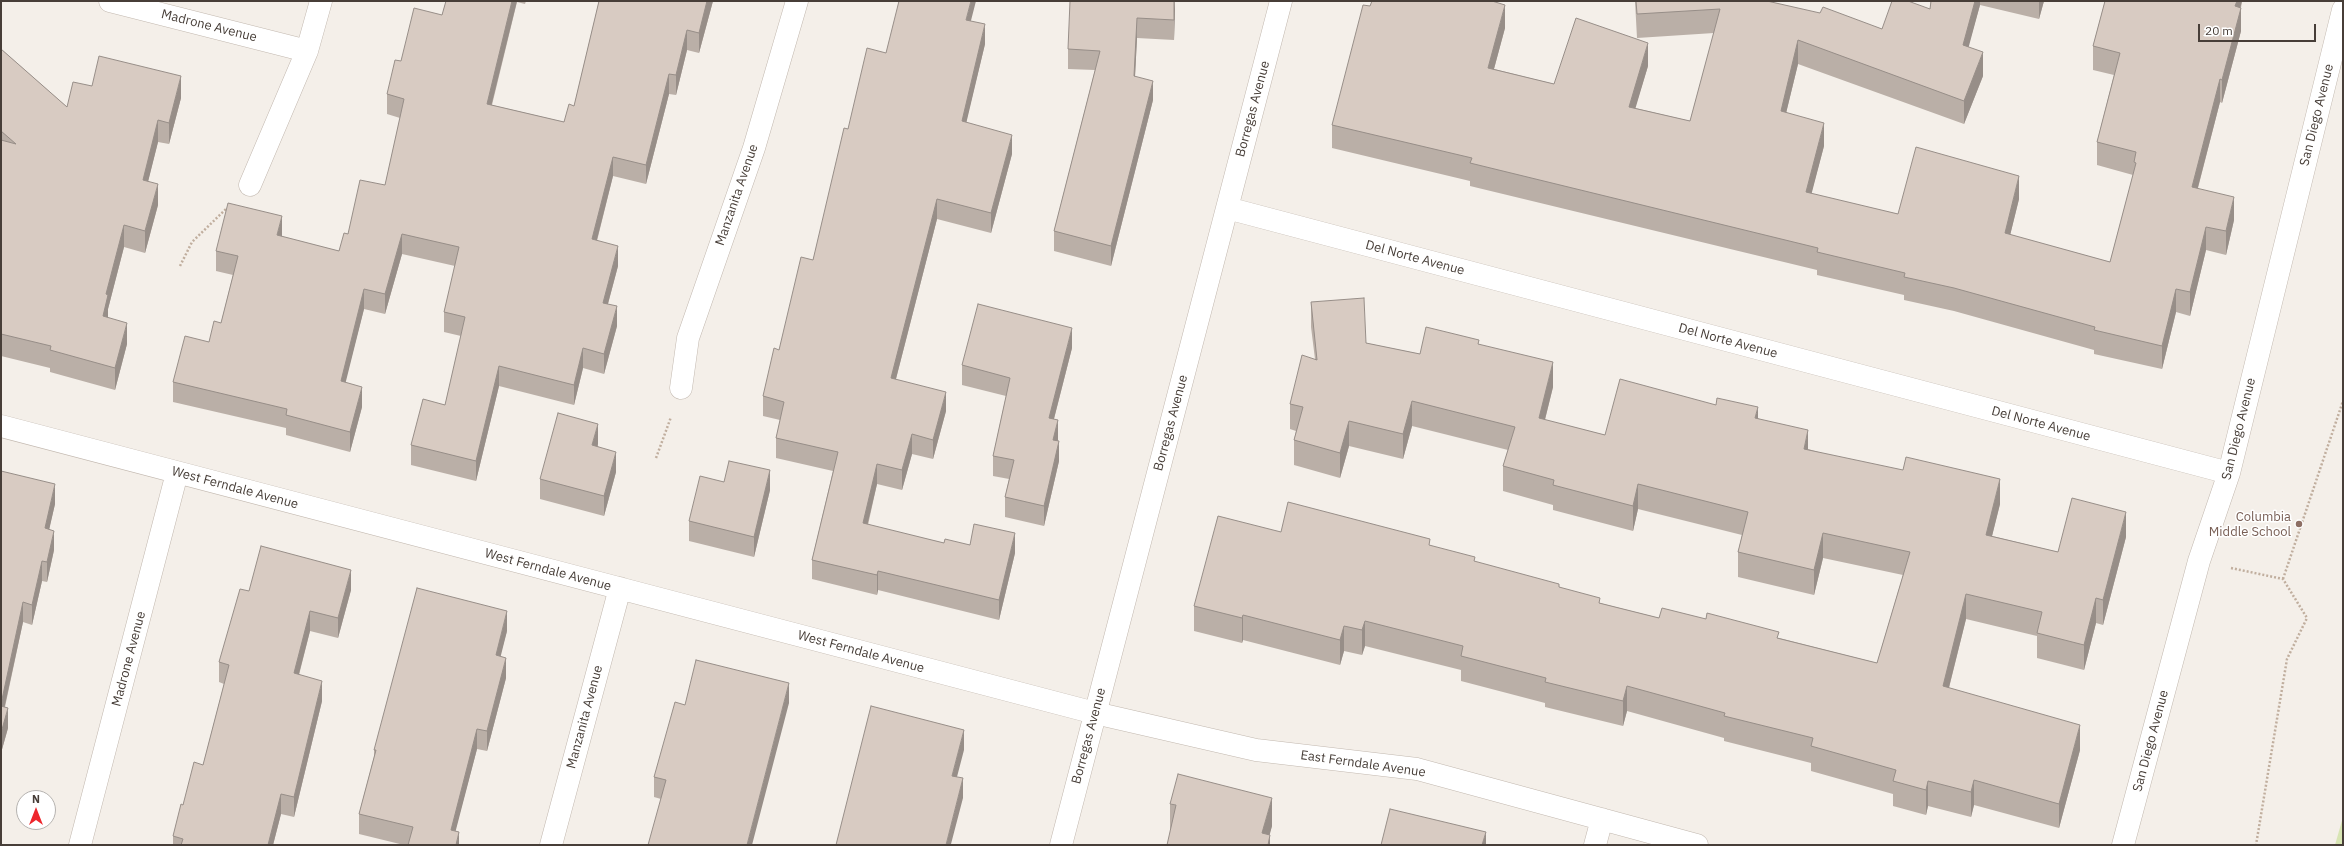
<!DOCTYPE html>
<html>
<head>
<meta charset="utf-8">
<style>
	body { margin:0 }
	#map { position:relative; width:2344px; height:846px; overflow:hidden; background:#f4efe9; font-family:"IBM Plex Sans",sans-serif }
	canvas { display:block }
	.frame { position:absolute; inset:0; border:2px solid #473e38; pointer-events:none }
	.north { position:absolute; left:16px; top:790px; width:40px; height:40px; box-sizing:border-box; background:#fff; border:1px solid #b5b2af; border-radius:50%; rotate:0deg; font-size:11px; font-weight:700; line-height:16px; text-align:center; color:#473e38 }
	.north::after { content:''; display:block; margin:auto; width:14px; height:18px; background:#ee262c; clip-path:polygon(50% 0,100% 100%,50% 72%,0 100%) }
	.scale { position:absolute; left:2198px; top:24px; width:118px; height:18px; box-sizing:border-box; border:2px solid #473e38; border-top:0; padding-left:5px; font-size:12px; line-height:14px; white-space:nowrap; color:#473e38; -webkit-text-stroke:3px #fff; paint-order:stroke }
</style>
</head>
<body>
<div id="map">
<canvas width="2344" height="846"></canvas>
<div class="frame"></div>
<div class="north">N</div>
<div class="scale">20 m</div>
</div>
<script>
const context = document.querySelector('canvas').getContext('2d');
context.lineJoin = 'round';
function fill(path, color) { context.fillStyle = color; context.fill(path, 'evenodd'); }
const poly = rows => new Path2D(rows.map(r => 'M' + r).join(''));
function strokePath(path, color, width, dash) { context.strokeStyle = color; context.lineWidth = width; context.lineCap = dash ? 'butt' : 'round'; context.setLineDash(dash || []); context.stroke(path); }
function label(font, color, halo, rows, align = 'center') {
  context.font = font + ' "IBM Plex Sans",sans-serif'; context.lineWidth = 3; context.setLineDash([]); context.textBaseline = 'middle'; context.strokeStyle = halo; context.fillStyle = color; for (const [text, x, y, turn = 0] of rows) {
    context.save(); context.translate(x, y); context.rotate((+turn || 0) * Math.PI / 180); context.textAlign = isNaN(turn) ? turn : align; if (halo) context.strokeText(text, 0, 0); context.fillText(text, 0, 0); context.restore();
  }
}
fill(poly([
	[2343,817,2343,845,2335,845]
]), '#d8e5b4');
const minor = poly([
	[110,1,307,51],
	[250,185,307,51,321,1],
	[1227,208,2229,473],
	[681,388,688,338,754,148,797,1],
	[1,426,1095,713,1256,750,1417,769,1697,845],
	[80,845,177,473],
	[551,845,620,588],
	[1061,845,1281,1],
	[1595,845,1602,819],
	[2123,845,2199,561,2229,473,2343,10]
]);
strokePath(minor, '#c2b8af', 23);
strokePath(poly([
	[180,266,192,242,227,208],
	[656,458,671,417],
	[2231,568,2283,579,2307,618,2287,659,2256,845],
	[2283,579,2343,401]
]), '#c0ae9e', 2.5, [2, 2]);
strokePath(minor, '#fff', 22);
fill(poly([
	[446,1,526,1,525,4,517,2,492,105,564,122,574,106,599,1,713,1,699,53,687,50,676,95,669,94,646,184,613,176,597,241,618,266,608,304,617,326,604,374,583,368,574,405,499,386,476,481,411,465,411,445,445,405,461,336,444,332,444,312,455,266,402,254,385,314,364,309,345,382,362,407,350,452,286,435,286,428,173,402,173,382,209,342,221,323,233,275,216,271,216,251,282,236,282,237,339,251,348,234,385,185,400,118,387,114,387,94,401,61,442,15],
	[1175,1,1174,40,1137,38,1135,76,1153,100,1111,266,1054,251,1054,231,1095,70,1068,69,1068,49],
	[1635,1,1767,1,1882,29,1930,9,1931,1,2044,1,2039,19,1980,5,1968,47,1983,76,1964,124,1798,64,1786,113,1824,146,1811,194,1898,214,2019,199,2010,235,2110,262,2133,175,2097,165,2097,142,2114,75,2093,70,2093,46,2105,1,2242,1,2241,8,2241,31,2222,103,2220,102,2198,188,2234,220,2226,255,2206,250,2190,316,2176,312,2162,369,2094,354,2094,350,1954,311,1904,300,1904,295,1817,275,1817,270,1470,186,1470,181,1332,148,1332,125,1370,6,1505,28,1494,69,1554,84,1648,66,1635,108,1690,121,1714,33,1637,38],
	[971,21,985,44,966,122,1012,154,991,233,937,219,896,379,946,411,933,459,912,454,902,490,877,484,868,525,944,543,970,545,1015,553,999,620,878,590,877,595,812,579,812,560,833,471,776,458,776,438,780,420,763,416,763,396,779,350,813,260,848,129,886,53],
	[1,49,67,107,92,86,181,98,169,144,158,142,148,181,158,205,145,253,124,247,108,309,108,317,127,344,115,390,50,372,50,368,1,356],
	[1311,302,1366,343,1420,354,1479,344,1553,387,1545,420,1605,435,1758,418,1808,449,2000,504,1992,536,2058,552,2126,537,2103,625,2096,623,2084,670,2037,658,2037,636,1966,619,1949,688,2080,750,2059,828,1974,805,1971,817,1928,806,1926,815,1893,806,1893,794,1811,771,1811,763,1724,741,1724,738,1627,711,1623,726,1545,707,1545,703,1461,681,1461,670,1365,646,1362,655,1344,651,1340,665,1243,640,1242,643,1194,631,1194,606,1281,532,1430,546,1475,562,1559,587,1600,603,1659,618,1779,638,1877,663,1903,575,1823,558,1814,595,1738,577,1738,552,1742,535,1638,509,1633,531,1553,510,1553,505,1503,491,1503,466,1508,450,1412,426,1403,459,1349,446,1340,478,1294,465,1294,440,1296,431,1290,429,1290,404,1315,359,1311,327],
	[1072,348,1054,419,1058,440,1059,461,1044,526,1005,517,1005,497,1009,479,993,476,993,456,1006,396,962,385,962,365],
	[598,444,598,446,616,472,604,516,540,499,540,479],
	[1,471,55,504,49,529,54,550,47,582,42,581,32,625,23,622,5,707,8,728,1,753],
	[724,482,770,490,754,557,689,541,689,521],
	[351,590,338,638,310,631,299,675,322,701,294,817,281,814,273,845,173,845,173,836,183,805,203,765,224,684,219,682,219,662,249,591],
	[507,631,500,656,506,678,487,751,477,749,455,831,459,845,404,845,359,834,359,814,374,757,374,750],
	[789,703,661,799,654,797,654,777,685,705],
	[1170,804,1272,826,1269,835,1270,845,1170,830]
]), '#baafa7');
fill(poly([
	[512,1,517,1,487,123,487,104],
	[707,1,713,1,699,53,699,33],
	[971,1,976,1,966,40,966,20],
	[1174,1,1175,9,1174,40],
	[1975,1,1980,1,1980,5,1963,68,1963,45],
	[2039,1,2044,1,2039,19],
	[2237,1,2242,1,2235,29,2235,6],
	[1505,5,1505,28,1488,91,1488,68],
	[2241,8,2241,31,2222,103,2222,80],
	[1137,18,1137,38,1134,96,1134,76],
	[985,24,985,44,962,141,962,121],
	[687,30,687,50,676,95,676,75],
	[1798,40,1798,64,1781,134,1781,111],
	[1648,43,1648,66,1629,130,1629,107],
	[1983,52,1983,76,1964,124,1964,101],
	[669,74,669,94,646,184,646,165],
	[181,76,181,98,169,144,169,123],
	[2220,79,2220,102,2192,210,2192,187],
	[1153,81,1153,100,1111,266,1111,246],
	[158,120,158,142,143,202,143,180],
	[1824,123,1824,146,1806,215,1806,192],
	[1012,135,1012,154,991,233,991,213],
	[613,157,613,176,592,259,592,239],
	[2019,176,2019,199,2005,256,2005,233],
	[158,184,158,205,145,253,145,231],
	[2234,197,2234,220,2226,255,2226,231],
	[937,199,937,219,891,398,891,378],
	[282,216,282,236,277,255,277,235],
	[124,225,124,247,108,309,108,317,103,338,103,316,106,294],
	[2206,227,2206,250,2190,316,2190,292],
	[402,234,402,254,385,314,385,294],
	[618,246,618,266,603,322,603,303],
	[364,289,364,309,341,401,341,381],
	[2176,289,2176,312,2162,369,2162,346],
	[617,306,617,326,604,374,604,354],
	[127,323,127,344,115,390,115,368],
	[1072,328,1072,348,1049,438,1049,418],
	[583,348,583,368,574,405,574,385],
	[1553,362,1553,387,1539,443,1539,418],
	[499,366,499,386,476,481,476,461],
	[362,387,362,407,350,452,350,432],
	[946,392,946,411,933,459,933,440],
	[1412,401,1412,426,1403,459,1403,434],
	[1758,407,1758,432,1755,418],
	[1058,420,1058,440,1053,460,1053,440],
	[1349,421,1349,446,1340,478,1340,453],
	[598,424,598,444,592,464,592,445],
	[1808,430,1808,455,1804,449],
	[912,434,912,454,902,490,902,470],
	[1059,441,1059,461,1044,526,1044,506],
	[616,452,616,472,604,516,604,496],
	[877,464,877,484,863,543,863,523],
	[770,470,770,490,754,557,754,537],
	[2000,479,2000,504,1986,560,1986,535],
	[55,484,55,504,45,548,45,528],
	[1638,484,1638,509,1633,531,1633,506],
	[2126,512,2126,537,2103,625,2103,600],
	[54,531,54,550,47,582,47,562],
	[1015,533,1015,553,999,620,999,600],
	[1823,533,1823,558,1814,595,1814,570],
	[42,561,42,581,32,625,32,605],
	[351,570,351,590,338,638,338,618],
	[878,571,878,590,877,595,877,575],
	[1966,594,1966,619,1943,711,1943,686],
	[2096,598,2096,623,2084,670,2084,645],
	[23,602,23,622,1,723,1,704],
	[310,611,310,631,294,693,294,673],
	[507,611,507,631,496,675,496,655],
	[1243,615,1243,640,1242,643,1242,618],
	[1365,621,1365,646,1362,655,1362,630],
	[1344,626,1344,651,1340,665,1340,640],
	[506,658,506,678,487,751,487,731],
	[322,681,322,701,294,817,294,797],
	[789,683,789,703,752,845,747,845],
	[1627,686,1627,711,1623,726,1623,701],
	[8,708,8,728,1,753,1,733],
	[2080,725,2080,750,2059,828,2059,804],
	[477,729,477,749,452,845,451,830],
	[964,730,964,750,952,796,952,776],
	[963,778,963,798,951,844,951,845,946,845],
	[1974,780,1974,805,1971,817,1971,792],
	[1928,781,1928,806,1926,815,1926,790],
	[281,794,281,814,273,845,268,845],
	[1272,798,1272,826,1267,845,1262,833],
	[459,832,459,845,456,845],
	[1486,832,1486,845,1482,845],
	[1270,835,1270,845,1268,845]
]), '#978e88');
const building = poly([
	[446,1,512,1,487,104,564,122,569,104,574,106,599,1,707,1,699,33,687,30,676,75,669,74,646,165,613,157,592,239,618,246,603,303,617,306,604,354,583,348,574,385,499,366,476,461,411,445,423,399,445,405,465,317,444,312,459,247,402,234,385,294,364,289,341,381,362,387,350,432,286,415,287,409,173,382,185,336,209,342,214,321,221,323,238,256,216,251,228,203,282,216,277,235,339,251,344,233,348,234,360,180,385,185,404,99,387,94,395,60,401,61,414,8,442,15,446,1],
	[899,1,971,1,966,20,985,24,962,121,1012,135,991,213,937,199,891,378,946,392,933,440,912,434,902,470,877,464,863,523,944,543,945,539,970,545,974,524,1015,533,999,600,878,571,877,575,812,560,838,452,776,438,784,402,763,396,774,348,779,350,801,257,813,260,844,128,848,129,867,48,886,53,899,1],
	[1070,1,1174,1,1174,20,1137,18,1134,76,1153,81,1111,246,1054,231,1100,51,1068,49,1070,1],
	[1372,1,1492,1,1505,5,1488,68,1554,84,1576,18,1648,43,1629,107,1690,121,1720,9,1637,14,1636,1,1767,1,1820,13,1823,7,1882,29,1892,1,1908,1,1930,9,1931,1,1975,1,1963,45,1983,52,1964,101,1798,40,1781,111,1824,123,1806,192,1898,214,1916,147,2019,176,2005,233,2110,262,2136,163,2134,162,2136,152,2097,142,2120,53,2093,46,2105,1,2237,1,2235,6,2241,8,2222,80,2220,79,2192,187,2234,197,2226,231,2206,227,2190,292,2176,289,2162,346,2094,330,2095,327,1954,288,1904,277,1905,273,1817,252,1818,248,1470,163,1472,158,1332,125,1363,5,1370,6,1372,1],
	[1,49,67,107,73,82,92,86,99,56,181,76,169,123,158,120,143,180,158,184,145,231,124,225,106,294,108,295,103,316,127,323,115,368,50,350,51,346,1,334,1,140,16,144,1,131,1,49],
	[1364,298,1366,343,1420,354,1426,327,1479,340,1478,344,1553,362,1539,418,1605,435,1620,379,1716,405,1717,398,1758,407,1755,418,1808,430,1804,449,1903,470,1906,457,2000,479,1986,535,2058,552,2072,498,2126,512,2103,600,2096,598,2084,645,2037,633,2042,612,1966,594,1943,686,2080,725,2059,804,1974,780,1971,792,1928,781,1926,790,1893,781,1896,770,1811,746,1813,738,1724,716,1725,713,1627,686,1623,701,1545,682,1546,678,1461,656,1463,646,1365,621,1362,630,1344,626,1340,640,1243,615,1242,618,1194,606,1218,516,1281,532,1288,502,1430,539,1429,545,1475,557,1474,561,1559,584,1559,587,1600,598,1599,603,1659,618,1662,608,1706,619,1707,613,1779,632,1777,638,1877,663,1910,552,1823,533,1814,570,1738,552,1748,512,1638,484,1633,506,1553,485,1554,480,1503,466,1515,427,1412,401,1403,434,1349,421,1340,453,1294,440,1303,407,1290,404,1302,355,1317,360,1311,302,1364,298],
	[978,304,1072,328,1049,418,1058,420,1053,440,1059,441,1044,506,1005,497,1014,460,993,456,1010,378,962,365,978,304],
	[558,413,598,424,592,445,616,452,604,496,540,479,558,413],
	[729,461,770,470,754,537,689,521,700,476,724,482,729,461],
	[1,471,55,484,45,528,54,531,47,562,42,561,32,605,23,602,1,704,1,471],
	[261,546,351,570,338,618,310,611,294,673,322,681,294,797,281,794,268,845,181,845,183,839,173,836,181,804,183,805,194,762,203,765,229,665,219,662,240,589,249,591,261,546],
	[417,588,507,611,496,655,506,658,487,731,477,729,451,830,459,832,456,845,408,845,413,827,359,814,376,750,374,750,417,588],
	[696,660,789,683,747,845,648,845,666,780,654,777,675,702,685,705,696,660],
	[1,706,8,708,1,733,1,706],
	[871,706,964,730,952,776,963,778,946,845,836,845,871,706],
	[1178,774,1272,798,1262,833,1270,835,1268,845,1167,845,1176,805,1170,804,1178,774],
	[1390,809,1486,832,1482,845,1381,845,1390,809]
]);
fill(building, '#d8cbc2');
strokePath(building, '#978e88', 1);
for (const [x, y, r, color] of [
	[2299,524,4,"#8d6e63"]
]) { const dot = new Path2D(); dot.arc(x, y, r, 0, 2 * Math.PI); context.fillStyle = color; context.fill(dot); strokePath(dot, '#fff', 1.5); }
label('13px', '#473e38', '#fff', [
	["Madrone Avenue",209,26,14],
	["Borregas Avenue",1253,109,-75],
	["San Diego Avenue",2317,115,-76],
	["Manzanita Avenue",737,195,-71],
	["Del Norte Avenue",1415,258,15],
	["Del Norte Avenue",1728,341,15],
	["Borregas Avenue",1171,423,-75],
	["Del Norte Avenue",2041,424,15],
	["San Diego Avenue",2239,429,-76],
	["West Ferndale Avenue",235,488,15],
	["West Ferndale Avenue",548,570,15],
	["West Ferndale Avenue",861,652,15],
	["Madrone Avenue",129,659,-75],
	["Manzanita Avenue",585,717,-75],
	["Borregas Avenue",1089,736,-75],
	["San Diego Avenue",2151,741,-75],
	["East Ferndale Avenue",1363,764,8]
]);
label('13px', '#785e54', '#fff', [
	["Columbia",2291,517],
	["Middle School",2291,532]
], 'right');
</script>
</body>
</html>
